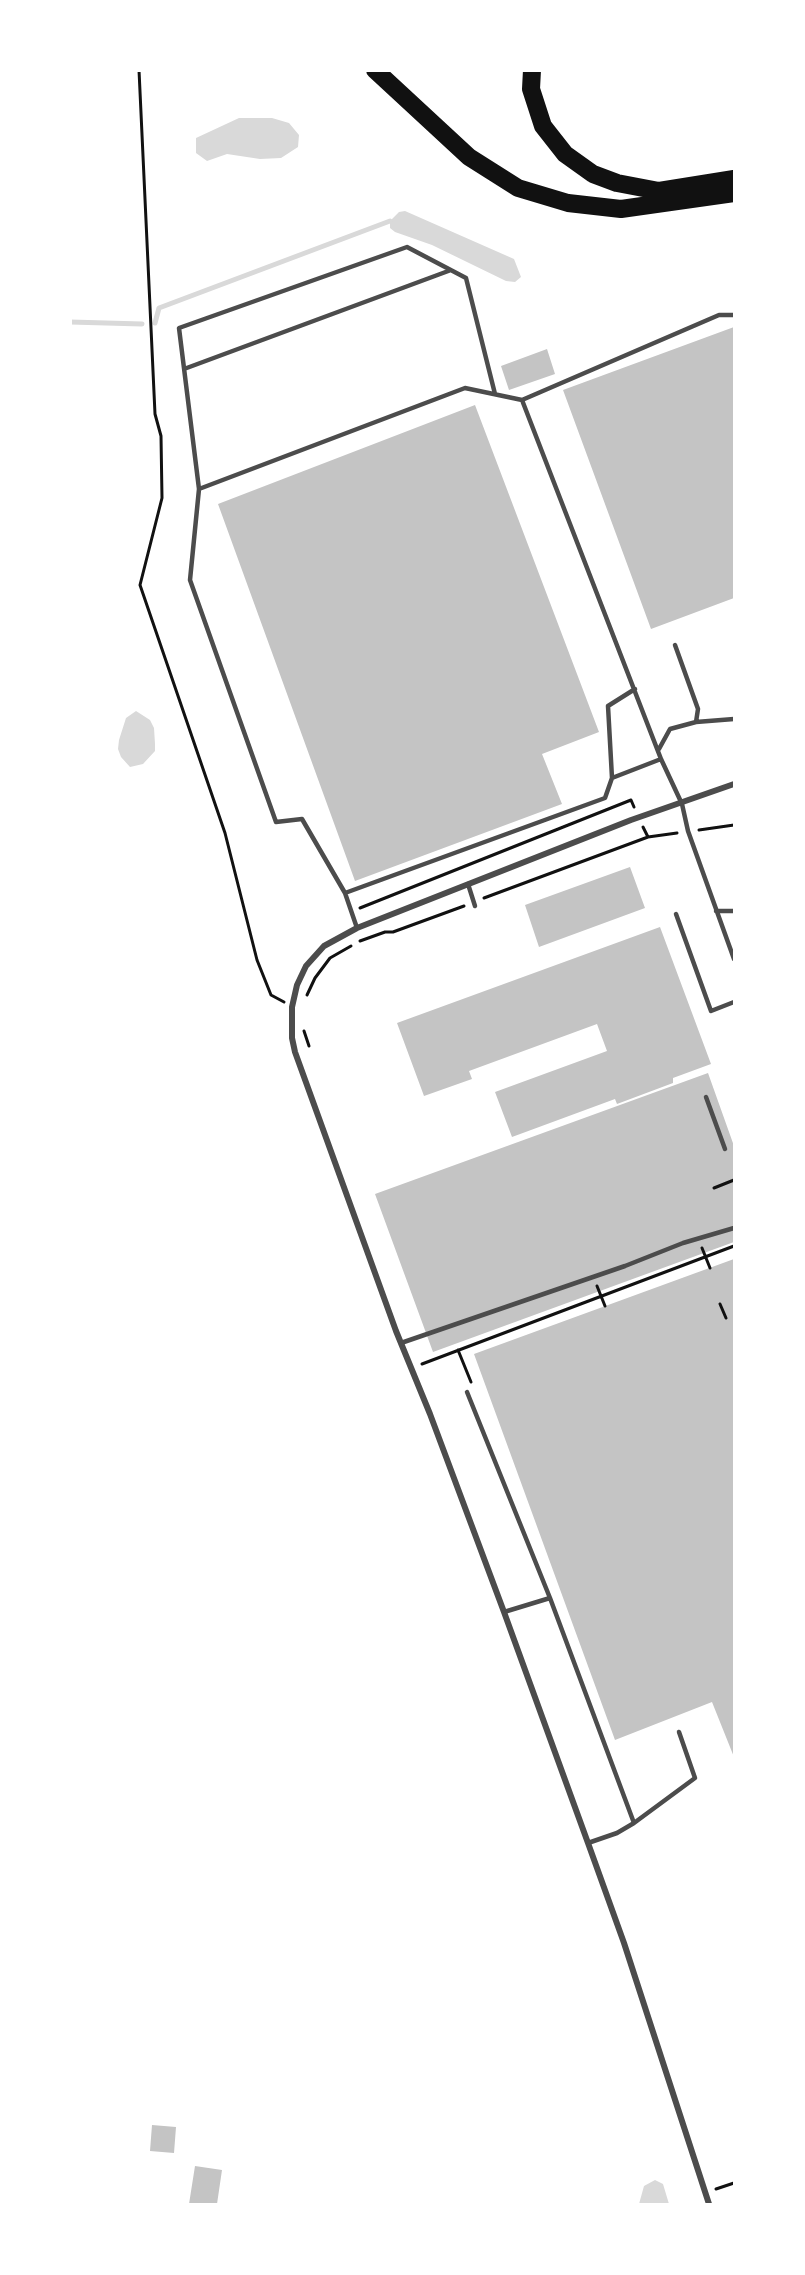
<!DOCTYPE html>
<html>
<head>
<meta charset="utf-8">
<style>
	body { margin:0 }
	#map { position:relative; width:805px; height:2275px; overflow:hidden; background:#fff; font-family:"Sofia Sans Condensed",sans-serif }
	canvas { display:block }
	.frame { position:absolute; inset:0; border:72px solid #fff; pointer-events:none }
</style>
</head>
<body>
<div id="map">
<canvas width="805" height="2275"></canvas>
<div class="frame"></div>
</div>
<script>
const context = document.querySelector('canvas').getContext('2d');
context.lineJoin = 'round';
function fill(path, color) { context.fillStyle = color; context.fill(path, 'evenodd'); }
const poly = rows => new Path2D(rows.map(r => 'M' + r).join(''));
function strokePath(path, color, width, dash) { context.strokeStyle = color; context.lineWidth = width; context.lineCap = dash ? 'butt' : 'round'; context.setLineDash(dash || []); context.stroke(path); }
fill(poly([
	[239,118,272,118,289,123,299,135,298,147,281,158,260,159,227,154,207,161,196,153,196,138],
	[405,211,514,259,521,277,515,282,506,281,432,245,395,232,390,228,390,221,399,212],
	[136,711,150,720,154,728,155,744,155,751,143,764,130,767,121,757,118,749,119,740,126,718],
	[655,2180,663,2184,669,2204,639,2204,644,2186]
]), '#d9d9d9');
strokePath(poly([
	[70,322,142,324],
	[155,323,159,308,390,221]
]), '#d9d9d9', 5);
fill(poly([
	[734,327,734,598,651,629,563,390],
	[547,349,555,374,509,390,501,366],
	[475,405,599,732,542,754,562,804,355,881,218,504],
	[630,867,645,908,539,947,525,905],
	[660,927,711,1064,673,1078,673,1083,617,1104,615,1099,512,1137,495,1092,607,1051,597,1024,469,1071,472,1079,424,1096,397,1023],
	[708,1073,734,1146,734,1242,433,1352,375,1194],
	[734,1259,734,1757,712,1702,615,1740,474,1354],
	[152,2125,176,2127,174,2153,150,2151],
	[195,2166,222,2170,217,2204,189,2204]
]), '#c4c4c4');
strokePath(poly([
	[139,70,155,414,161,436,162,498,140,585,225,833,257,960,271,995,284,1002],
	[643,827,648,837,677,833],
	[699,830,734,825],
	[484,898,648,837],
	[360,908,631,800,634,807],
	[360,941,385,932,393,932,464,906],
	[307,995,315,978,330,958,351,946],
	[304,1031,309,1046],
	[714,1188,734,1180],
	[702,1248,710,1268],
	[597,1286,605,1306],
	[720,1304,726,1318],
	[458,1350,471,1382],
	[422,1364,734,1246],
	[716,2189,734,2183]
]), '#111', 3);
strokePath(poly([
	[734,315,719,315,522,400,661,759,682,804,688,831,734,959],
	[184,369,451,270],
	[199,489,179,328,407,247,466,278,495,394],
	[675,645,698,709,696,722],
	[659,749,670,729,696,722,734,719],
	[612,778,661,759],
	[468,884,475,906],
	[345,893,302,819,276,822,190,580,199,489,465,388,522,400],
	[716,911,734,911],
	[676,914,711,1011,734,1002],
	[357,928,345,893,605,798,612,778,608,706,635,689],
	[706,1097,725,1149],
	[401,1343,625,1266,683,1243,734,1228],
	[467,1392,550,1598,634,1823],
	[504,1612,550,1598],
	[588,1843,617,1833,634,1823,695,1778,679,1732]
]), '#4c4c4c', 4.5);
strokePath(poly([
	[709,2204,624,1943,588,1843,504,1612,430,1414,396,1331,295,1052,292,1038,292,1007,297,985,306,966,324,946,357,928,631,820,734,784]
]), '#4c4c4c', 6);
strokePath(poly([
	[375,70,469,157,518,188,568,203,621,209,734,193],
	[532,70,531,89,543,126,565,154,593,174,617,183,659,191,734,179]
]), '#111', 18);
</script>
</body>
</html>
